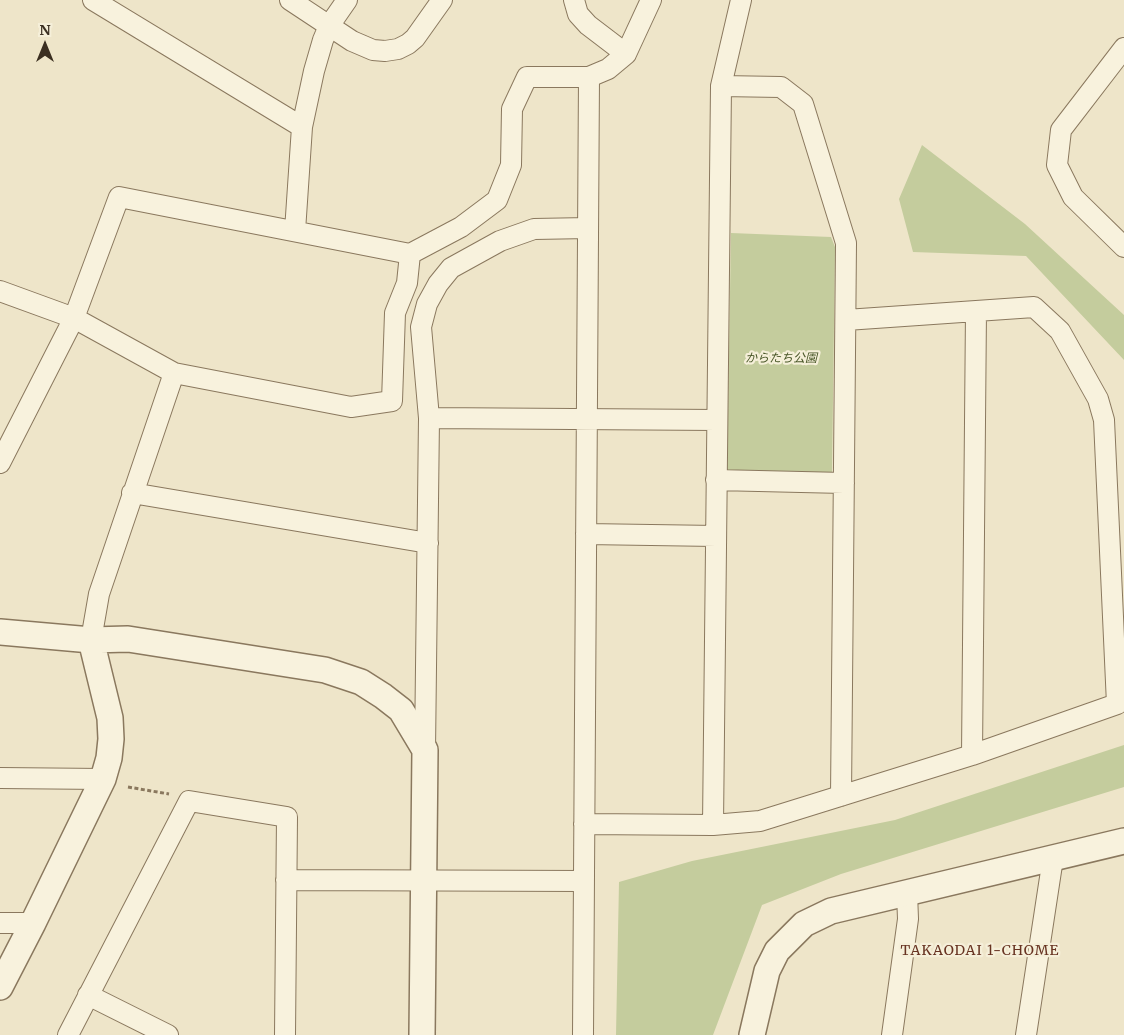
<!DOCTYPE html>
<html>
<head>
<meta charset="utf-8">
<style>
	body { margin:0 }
	#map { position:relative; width:1124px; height:1035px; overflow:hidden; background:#eee5c9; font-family:Merriweather,serif }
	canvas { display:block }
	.north { position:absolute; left:20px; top:20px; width:50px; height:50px; -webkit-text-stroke:4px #f5efd9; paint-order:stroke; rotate:0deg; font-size:14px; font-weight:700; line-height:20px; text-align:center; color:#3b2f21 }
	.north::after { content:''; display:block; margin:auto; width:18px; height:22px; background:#3b2f21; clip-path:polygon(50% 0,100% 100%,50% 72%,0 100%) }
</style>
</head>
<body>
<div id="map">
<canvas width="1124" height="1035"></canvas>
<div class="north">N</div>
</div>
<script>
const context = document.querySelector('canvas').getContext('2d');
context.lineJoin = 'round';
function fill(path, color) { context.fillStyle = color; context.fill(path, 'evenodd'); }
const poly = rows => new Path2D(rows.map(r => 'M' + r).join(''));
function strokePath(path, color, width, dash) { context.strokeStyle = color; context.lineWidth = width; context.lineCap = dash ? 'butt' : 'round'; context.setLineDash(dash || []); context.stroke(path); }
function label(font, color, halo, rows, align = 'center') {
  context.font = font + ' Merriweather,"Noto Sans JP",serif'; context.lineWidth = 4.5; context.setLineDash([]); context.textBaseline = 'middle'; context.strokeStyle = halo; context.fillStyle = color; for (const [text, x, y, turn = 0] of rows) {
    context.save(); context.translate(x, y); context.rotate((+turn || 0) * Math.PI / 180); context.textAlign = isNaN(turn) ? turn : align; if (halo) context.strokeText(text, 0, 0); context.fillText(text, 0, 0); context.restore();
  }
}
fill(poly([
	[922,145,1025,224,1124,315,1124,360,1026,256,913,252,899,199],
	[731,233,831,237,835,247,832,474,727,471],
	[1124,745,1124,787,841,874,762,905,713,1035,616,1035,619,882,692,861,895,820]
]), '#c4cc9d');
const minor = poly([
	[93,0,302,127],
	[290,0,352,41,373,50,385,51,398,49,408,44,415,38,442,0],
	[574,0,578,14,588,25,626,54,651,0],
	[1124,48,1061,130,1057,165,1073,197,1124,247],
	[721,86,781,87,803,104,846,243,841,796],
	[295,231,302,127,314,71,323,40,329,26,347,0],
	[0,291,74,318,174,373,351,407,392,401,395,313,407,283,410,254],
	[429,418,717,420],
	[0,463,74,318,119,197,410,254,461,227,497,200,511,165,512,109,527,77,589,77,608,69,626,54],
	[716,480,844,483],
	[132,493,428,543],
	[586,534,716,536],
	[91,640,99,594,174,373],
	[425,750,429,418,421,327,427,304,438,284,451,268,500,241,534,229,588,228],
	[972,755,976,311],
	[0,778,103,779],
	[584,824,713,825,760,821,972,755,1117,704,1104,420,1098,399,1060,331,1034,307,846,320],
	[713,825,721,86,741,0],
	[286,880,584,881],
	[0,923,33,923],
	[88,995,168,1035],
	[68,1035,189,801,287,817,285,1035],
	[583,1035,589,77],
	[892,1035,908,919,907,893],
	[1026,1035,1053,858]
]);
const tertiary = poly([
	[0,632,91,640,128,639,325,670,361,682,383,696,401,710,425,750,422,1035],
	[0,987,33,923,103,779,109,758,111,739,110,718,91,640],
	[752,1035,767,971,777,951,804,924,831,911,1124,841]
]);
strokePath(minor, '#8a785e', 22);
strokePath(tertiary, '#8a785e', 28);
strokePath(poly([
	[128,787,169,794]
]), '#8a785e', 3, [4, 2.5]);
strokePath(minor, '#f8f2dd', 20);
strokePath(tertiary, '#f8f2dd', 25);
label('italic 12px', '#495728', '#f5efd9', [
	["からたち公園",781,359]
]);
context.letterSpacing = '1px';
label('14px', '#673321', '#f5efd9', [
	["TAKAODAI 1-CHOME",980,951]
]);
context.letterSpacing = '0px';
</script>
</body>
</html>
